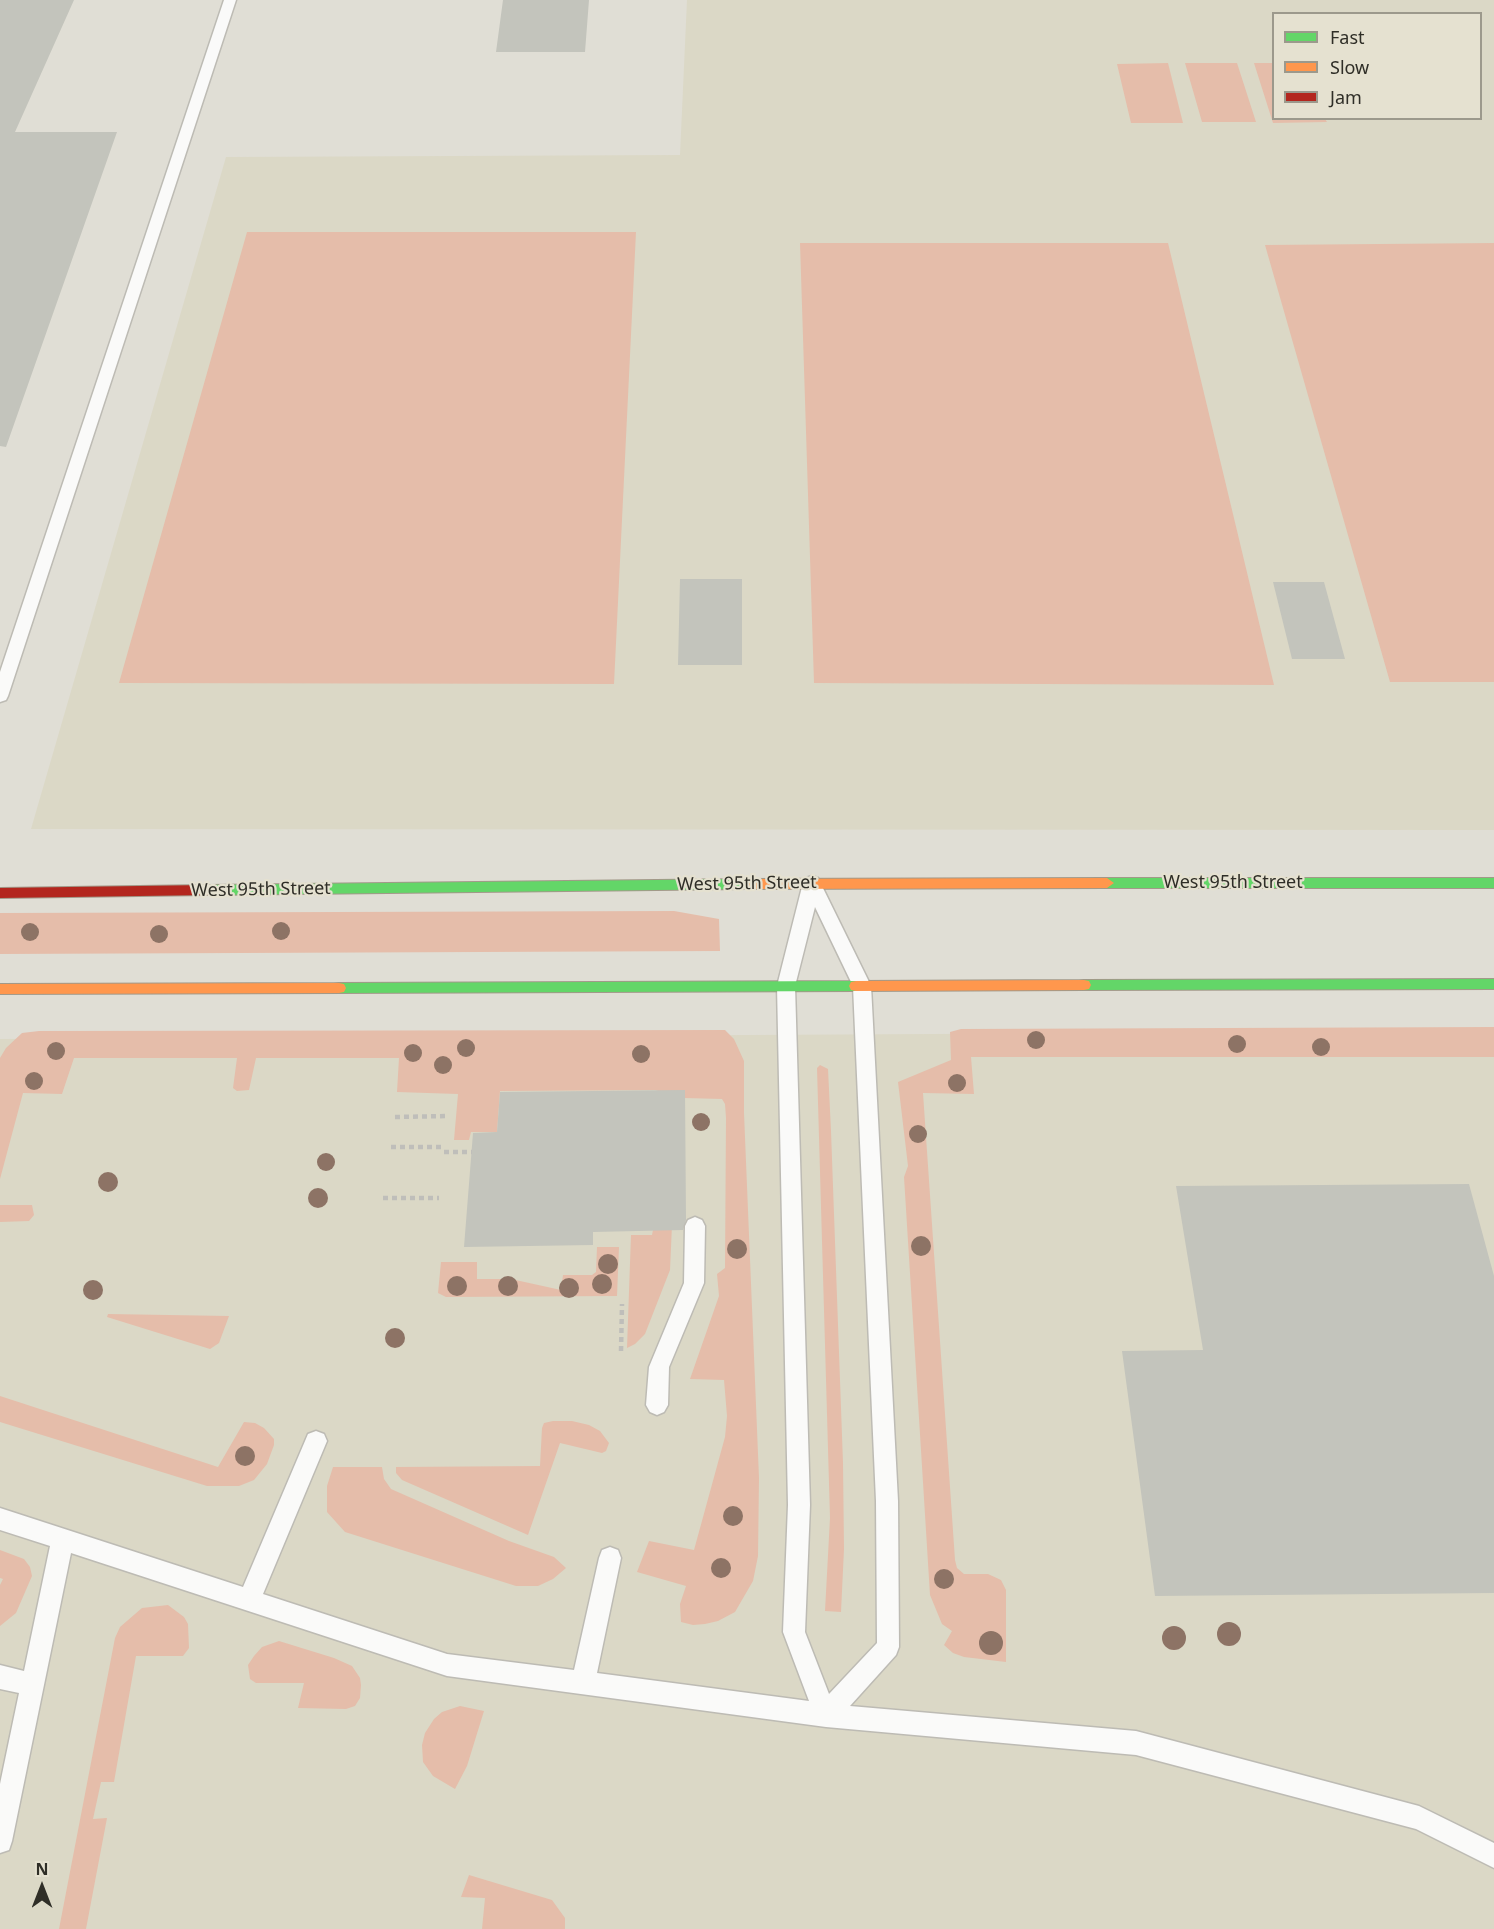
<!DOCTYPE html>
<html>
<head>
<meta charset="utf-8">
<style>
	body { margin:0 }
	#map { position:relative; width:1494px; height:1929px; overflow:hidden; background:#e0ded5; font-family:"Noto Sans",sans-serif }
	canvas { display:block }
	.legend { position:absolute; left:1272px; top:12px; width:210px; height:108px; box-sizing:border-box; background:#e5e1d0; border:2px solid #9c998c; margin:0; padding:8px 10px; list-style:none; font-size:18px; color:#2f2e27 }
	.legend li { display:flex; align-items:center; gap:12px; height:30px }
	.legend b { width:30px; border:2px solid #9c998c }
	.north { position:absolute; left:12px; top:1857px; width:60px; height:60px; -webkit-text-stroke:4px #e5e1d0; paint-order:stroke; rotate:0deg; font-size:16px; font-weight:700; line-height:24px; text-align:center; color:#2f2e27 }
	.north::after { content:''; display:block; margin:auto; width:21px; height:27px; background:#2f2e27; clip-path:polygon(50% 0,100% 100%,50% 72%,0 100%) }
</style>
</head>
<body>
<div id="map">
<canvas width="1494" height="1929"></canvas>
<ul class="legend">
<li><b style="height:8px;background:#63d668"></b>Fast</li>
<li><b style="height:8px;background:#ff974d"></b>Slow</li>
<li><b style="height:8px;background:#b3261e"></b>Jam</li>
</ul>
<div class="north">N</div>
</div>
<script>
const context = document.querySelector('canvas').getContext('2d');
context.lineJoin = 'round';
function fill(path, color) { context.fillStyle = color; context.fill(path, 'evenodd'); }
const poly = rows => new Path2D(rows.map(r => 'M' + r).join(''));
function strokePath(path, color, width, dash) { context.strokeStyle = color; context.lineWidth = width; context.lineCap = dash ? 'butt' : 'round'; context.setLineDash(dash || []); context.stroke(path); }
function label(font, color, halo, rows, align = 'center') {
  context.font = font + ' "Noto Sans",sans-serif'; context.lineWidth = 4.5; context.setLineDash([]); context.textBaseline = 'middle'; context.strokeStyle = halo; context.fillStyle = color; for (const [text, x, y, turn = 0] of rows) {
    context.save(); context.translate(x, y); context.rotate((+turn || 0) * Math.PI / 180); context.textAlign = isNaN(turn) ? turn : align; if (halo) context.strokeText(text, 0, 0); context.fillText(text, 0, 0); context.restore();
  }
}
fill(poly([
	[687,0,1494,0,1494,830,31,829,226,157,680,155],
	[1274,14,1480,14,1480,118,1274,118],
	[1494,1031,1494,1929,0,1929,0,1039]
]), '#dbd8c6');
fill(poly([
	[1168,63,1183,123,1131,123,1117,64],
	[1185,63,1237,63,1256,122,1202,122],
	[1254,63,1273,63,1274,118,1325,119,1327,122,1273,123],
	[247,232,636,232,614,684,119,683],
	[800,243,1168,243,1274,685,814,683],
	[1494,243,1494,682,1390,682,1265,245],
	[674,911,719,919,720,951,0,954,0,913],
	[1494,1027,1494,1057,971,1057,974,1094,923,1093,955,1560,957,1568,964,1574,988,1574,1001,1580,1006,1590,1006,1662,964,1657,953,1653,944,1645,952,1631,942,1624,930,1595,904,1177,908,1166,898,1082,951,1060,950,1032,961,1029],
	[725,1030,734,1039,744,1061,744,1113,759,1478,758,1556,753,1581,735,1612,718,1621,705,1624,693,1625,681,1622,680,1604,686,1586,637,1572,649,1541,694,1550,725,1437,727,1416,724,1380,690,1379,719,1296,717,1274,725,1268,726,1118,725,1104,722,1099,684,1098,655,1090,500,1091,497,1132,471,1132,469,1140,454,1140,458,1094,397,1092,399,1058,256,1058,249,1090,237,1091,233,1088,237,1058,74,1058,62,1094,23,1093,0,1179,0,1058,6,1048,22,1033,39,1031],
	[820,1065,828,1069,831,1131,843,1463,844,1549,841,1612,825,1611,830,1518,817,1068],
	[0,1205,32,1205,34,1215,29,1221,0,1222],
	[654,1225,672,1225,670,1270,645,1334,635,1344,627,1348,631,1235,652,1235],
	[597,1247,619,1247,617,1296,446,1297,438,1293,441,1262,477,1262,477,1279,511,1279,561,1290,563,1275,592,1275,596,1272],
	[108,1314,229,1316,219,1343,210,1349,107,1317],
	[0,1396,218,1467,244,1422,255,1423,264,1428,274,1439,274,1445,267,1464,254,1480,239,1486,207,1486,0,1422],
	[553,1421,572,1421,589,1425,600,1431,609,1443,606,1451,602,1453,560,1443,528,1535,402,1480,396,1473,396,1467,540,1466,542,1428,544,1423],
	[333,1467,382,1467,384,1479,391,1489,509,1541,554,1557,566,1568,553,1579,538,1586,516,1586,345,1532,327,1512,327,1486],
	[0,1550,24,1559,30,1567,32,1576,16,1613,0,1626,0,1585,3,1579,0,1578],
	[168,1605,184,1617,188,1624,189,1648,183,1656,136,1656,114,1782,101,1782,93,1819,107,1818,86,1929,59,1929,115,1638,120,1627,142,1608],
	[279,1641,334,1658,352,1666,360,1678,361,1685,360,1698,355,1706,346,1709,298,1708,304,1683,256,1683,250,1679,248,1665,254,1656,262,1647],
	[460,1706,484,1711,467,1766,455,1789,433,1776,423,1762,422,1745,425,1733,434,1719,442,1712],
	[469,1875,552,1900,565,1918,565,1929,482,1929,485,1898,461,1897]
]), '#e5bdaa');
fill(poly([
	[0,0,74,0,15,132,117,132,6,447,0,446],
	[503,0,589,0,585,52,496,52],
	[680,579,742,579,742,665,678,665],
	[1273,582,1324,582,1345,659,1292,659],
	[685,1090,686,1220,683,1230,593,1232,593,1245,464,1247,473,1133,497,1132,500,1092],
	[1469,1184,1494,1276,1494,1593,1155,1596,1122,1351,1203,1350,1176,1186]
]), '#c3c4bc');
const lane = poly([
	[224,0,236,0,8,696,6,700,0,702,0,672,224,0],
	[812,876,818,878,871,986,898,1501,899,1647,896,1655,850,1706,1136,1731,1419,1806,1494,1843,1494,1868,1416,1829,1136,1755,826,1727,447,1676,71,1553,12,1841,9,1850,0,1853,0,1784,19,1693,0,1689,0,1665,24,1671,50,1546,0,1530,0,1508,243,1587,308,1434,316,1431,324,1434,327,1441,263,1594,447,1654,574,1670,599,1558,602,1550,610,1547,618,1550,621,1558,597,1673,809,1701,783,1632,788,1505,777,986,803,883,806,878,812,876],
	[815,907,853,986,876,1501,877,1643,829,1694,805,1632,810,1505,795,986,815,907],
	[695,1217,702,1220,705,1226,704,1283,669,1367,668,1405,664,1412,657,1415,650,1412,646,1405,649,1367,684,1283,685,1226,688,1220,695,1217]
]);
const fast = poly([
	[1107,878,1494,878,1494,888,1107,888,1100,883,1107,878],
	[746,879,753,884,746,889,208,895,201,890,208,885,746,879],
	[1494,979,1494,989,1084,990,1079,989,1077,985,1079,981,1084,980,1494,979],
	[856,981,861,982,863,986,861,990,856,991,339,993,334,992,332,988,334,984,339,983,856,981]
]);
const slow = poly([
	[1107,878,1114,883,1107,888,746,889,739,884,746,879,1107,878],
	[1084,980,1089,981,1091,985,1089,989,1084,990,856,991,851,990,849,986,851,982,856,981,1084,980],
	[339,983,344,984,346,988,344,992,339,993,0,994,0,984,339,983]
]);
const jam = poly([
	[208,885,215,890,208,895,0,898,0,888,208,885]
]);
strokePath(lane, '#bdbbb4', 3);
strokePath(fast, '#a29989', 2);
strokePath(slow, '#a29989', 2);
strokePath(jam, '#a29989', 2);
strokePath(poly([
	[395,1117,447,1116],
	[391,1147,444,1147],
	[444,1152,472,1152],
	[383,1198,439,1198],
	[621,1351,622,1304]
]), '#bfbeba', 4.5, [5, 4]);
fill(lane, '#fafaf9');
fill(fast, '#63d668');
fill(slow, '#ff974d');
fill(jam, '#b3261e');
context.fillStyle = '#8d7365';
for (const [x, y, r] of [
	[281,931,9],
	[30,932,9],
	[159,934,9],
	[1036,1040,9],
	[1237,1044,9],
	[1321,1047,9],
	[466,1048,9],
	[56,1051,9],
	[413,1053,9],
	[641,1054,9],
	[443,1065,9],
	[34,1081,9],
	[957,1083,9],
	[701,1122,9],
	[918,1134,9],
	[326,1162,9],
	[108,1182,10],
	[318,1198,10],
	[921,1246,10],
	[737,1249,10],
	[608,1264,10],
	[602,1284,10],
	[457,1286,10],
	[508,1286,10],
	[569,1288,10],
	[93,1290,10],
	[395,1338,10],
	[245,1456,10],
	[733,1516,10],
	[721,1568,10],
	[944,1579,10],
	[1229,1634,12],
	[1174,1638,12],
	[991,1643,12]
]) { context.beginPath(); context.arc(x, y, r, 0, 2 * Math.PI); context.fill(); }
label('18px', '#2f2e27', '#e5e1d0', [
	["West 95th Street",1233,883],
	["West 95th Street",747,884,-1],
	["West 95th Street",261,890,-1]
]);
</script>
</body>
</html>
